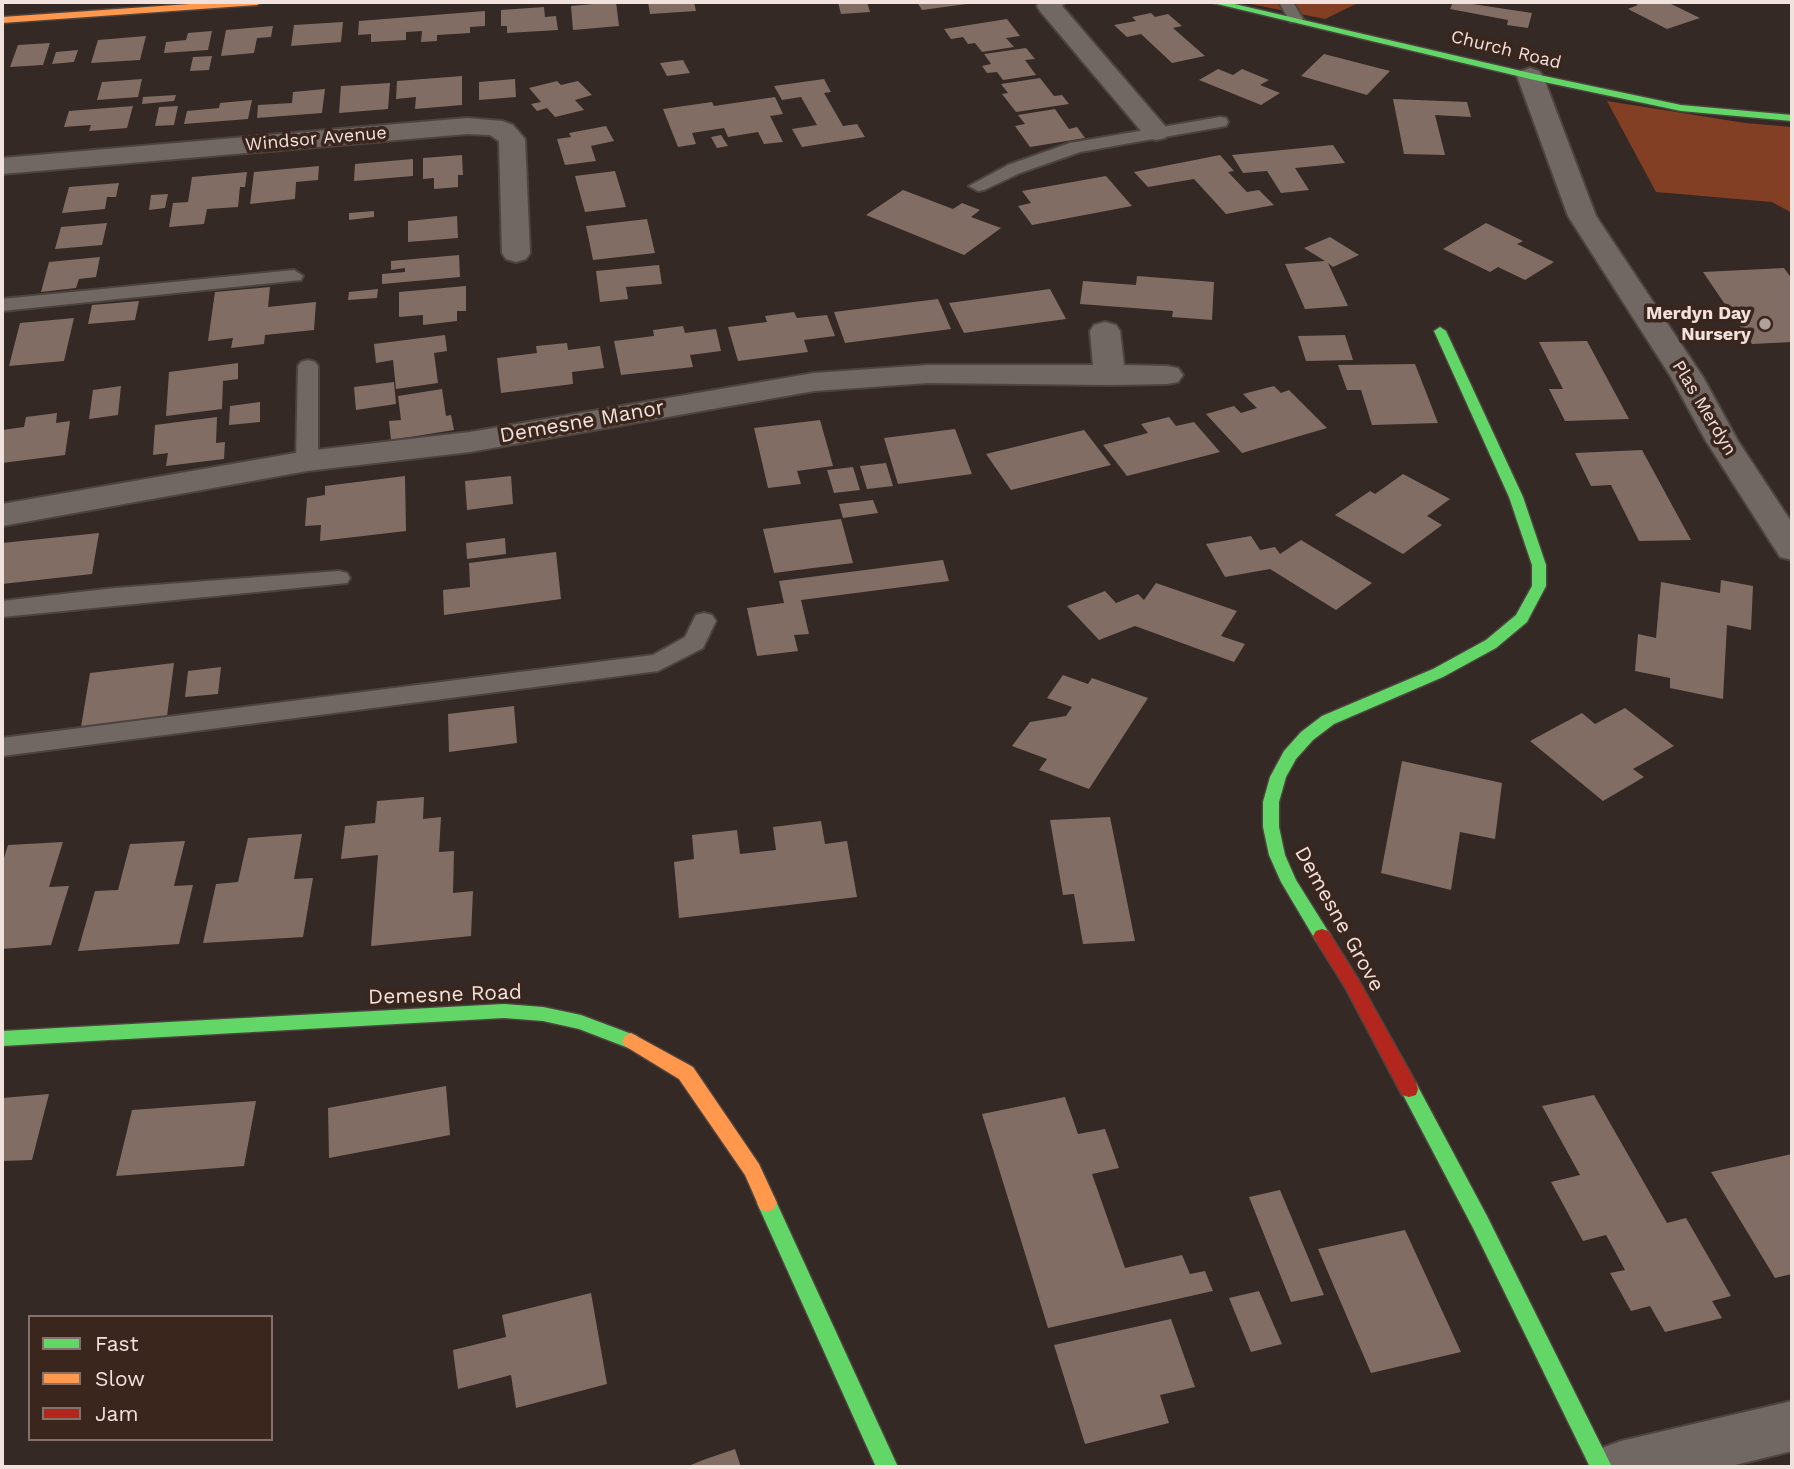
<!DOCTYPE html>
<html>
<head>
<meta charset="utf-8">
<style>
	body { margin:0 }
	#map { position:relative; width:1794px; height:1469px; overflow:hidden; background:#342924; font-family:"Work Sans",sans-serif }
	canvas { display:block }
	.frame { position:absolute; inset:0; border:4px solid #f1e2dd; pointer-events:none }
	.legend { position:absolute; left:28px; top:1315px; width:245px; height:126px; box-sizing:border-box; background:#3b261d; border:2px solid #84716a; margin:0; padding:9px 12px; list-style:none; font-size:21px; color:#f1e2dd }
	.legend li { display:flex; align-items:center; gap:14px; height:35px }
	.legend b { width:35px; border:2px solid #84716a }
</style>
</head>
<body>
<div id="map">
<canvas width="1794" height="1469"></canvas>
<div class="frame"></div>
<ul class="legend">
<li><b style="height:9px;background:#63d668"></b>Fast</li>
<li><b style="height:9px;background:#ff974d"></b>Slow</li>
<li><b style="height:9px;background:#b3261e"></b>Jam</li>
</ul>
</div>
<script>
const context = document.querySelector('canvas').getContext('2d');
context.lineJoin = 'round';
function fill(path, color) { context.fillStyle = color; context.fill(path, 'evenodd'); }
const poly = rows => new Path2D(rows.map(r => 'M' + r).join(''));
function strokePath(path, color, width, dash) { context.strokeStyle = color; context.lineWidth = width; context.lineCap = dash ? 'butt' : 'round'; context.setLineDash(dash || []); context.stroke(path); }
function label(font, color, halo, rows, align = 'center') {
  context.font = font + ' "Work Sans",sans-serif'; context.lineWidth = 7; context.setLineDash([]); context.textBaseline = 'middle'; context.strokeStyle = halo; context.fillStyle = color; for (const [text, x, y, turn = 0] of rows) {
    context.save(); context.translate(x, y); context.rotate((+turn || 0) * Math.PI / 180); context.textAlign = isNaN(turn) ? turn : align; if (halo) context.strokeText(text, 0, 0); context.fillText(text, 0, 0); context.restore();
  }
}
fill(poly([
	[1241,2,1360,2,1325,19],
	[1607,101,1745,123,1792,127,1792,213,1772,202,1656,192]
]), '#833f24');
fill(poly([
	[616,2,619,26,573,30,571,6],
	[648,2,694,2,696,11,650,14],
	[838,2,867,2,870,12,841,14],
	[917,2,974,2,974,3,922,10],
	[1453,2,1459,2,1532,13,1528,28,1507,25,1508,20,1450,9],
	[1632,2,1667,2,1700,18,1667,29,1628,9,1638,5],
	[544,7,545,17,556,16,558,30,507,33,507,26,501,26,501,10],
	[485,11,485,26,470,27,470,33,437,35,437,41,421,42,422,31,406,32,406,40,371,42,371,34,358,35,359,21],
	[1151,13,1155,17,1168,14,1182,26,1173,28,1205,56,1172,63,1141,34,1127,37,1114,25,1136,21,1132,17],
	[1007,19,1020,36,1006,38,1014,47,982,52,975,43,968,44,963,37,951,39,944,29],
	[343,22,341,42,291,46,294,25],
	[273,26,271,37,257,38,254,53,221,56,226,30],
	[212,31,208,50,164,53,166,42,186,40,188,33],
	[146,36,140,60,91,63,98,40],
	[50,43,43,65,10,67,18,45],
	[1026,48,1035,59,1025,60,1036,75,1003,80,997,72,987,73,982,66,991,64,984,54],
	[78,50,74,62,52,64,56,52],
	[1324,54,1390,71,1367,95,1301,76],
	[212,56,209,70,190,71,193,57],
	[683,60,690,73,667,76,660,63],
	[1218,69,1233,75,1242,69,1269,80,1260,85,1280,93,1261,105,1199,80],
	[462,76,462,105,415,109,416,97,396,99,397,81],
	[1040,78,1054,96,1062,95,1069,104,1016,112,1002,94,1008,93,1001,84],
	[142,79,138,97,97,100,102,82],
	[515,79,516,97,479,100,479,82],
	[824,79,831,92,824,93,843,126,857,124,865,137,802,147,792,129,817,125,801,97,782,100,774,86],
	[557,81,561,85,578,81,592,95,575,100,584,110,555,117,547,108,537,111,531,104,541,102,529,88],
	[390,83,388,109,339,113,341,86],
	[325,89,322,113,257,118,258,105,292,103,293,92],
	[176,95,174,101,142,104,143,97],
	[775,97,783,114,770,116,783,142,764,144,758,132,728,137,724,128,692,133,696,144,678,147,663,109,712,102,714,106],
	[1393,99,1467,102,1471,117,1435,115,1445,155,1404,154],
	[252,100,248,119,184,124,187,111,219,108,220,103],
	[133,106,127,128,89,131,91,125,64,127,69,111],
	[178,106,174,125,155,126,159,107],
	[1055,109,1069,129,1077,127,1085,138,1030,147,1015,126,1025,124,1018,115],
	[606,126,614,141,591,146,596,161,565,165,557,139,571,137,569,133],
	[721,135,728,146,717,148,711,137],
	[1333,145,1345,163,1295,168,1309,190,1281,193,1267,171,1243,173,1232,155],
	[462,155,463,175,458,175,458,187,434,189,434,178,423,179,423,158],
	[1220,155,1234,171,1228,172,1247,192,1259,190,1274,205,1226,214,1194,179,1148,187,1134,172],
	[413,159,413,176,354,181,355,164],
	[319,166,318,180,296,182,295,199,250,204,254,172],
	[615,171,626,207,585,212,575,176],
	[247,172,245,187,240,187,238,207,207,209,204,224,169,227,173,203,188,202,192,177],
	[1106,176,1132,206,1032,225,1018,206,1031,203,1022,191],
	[119,183,116,197,107,197,105,209,62,213,69,187],
	[903,190,953,209,962,203,980,210,971,217,1001,228,964,255,866,215],
	[168,194,165,208,149,210,151,195],
	[374,211,374,217,349,220,349,213],
	[457,216,458,238,408,242,408,221],
	[647,219,655,253,593,260,586,226],
	[107,223,102,245,55,249,61,227],
	[1486,223,1523,241,1517,244,1554,262,1525,280,1498,267,1490,272,1443,249],
	[1330,237,1359,255,1333,267,1328,263,1348,306,1305,309,1285,264,1325,261,1304,248],
	[459,255,460,277,382,284,382,274,405,272,405,268,391,270,391,261],
	[100,257,96,277,79,279,76,288,41,292,49,262],
	[659,265,662,284,626,287,628,299,600,302,596,271],
	[1784,268,1792,279,1792,342,1752,344,1703,272],
	[1137,276,1214,282,1212,320,1172,317,1173,311,1080,304,1083,281,1136,285],
	[466,286,466,311,457,311,457,321,423,325,423,315,399,317,399,292],
	[270,287,268,307,316,302,314,330,265,335,264,344,231,348,233,338,208,341,215,292],
	[378,289,377,298,348,300,349,292],
	[1050,289,1066,319,964,333,949,303],
	[938,299,951,329,845,343,834,312],
	[139,301,135,320,88,324,92,305],
	[794,312,797,318,827,315,835,336,804,340,808,352,738,361,728,327,767,322,765,316],
	[74,318,64,361,9,366,20,323],
	[683,326,685,333,716,329,721,351,690,355,693,367,621,375,614,341,654,336,653,330],
	[445,335,447,351,434,353,438,383,396,389,393,360,376,363,374,344],
	[1345,335,1353,360,1306,361,1298,336],
	[1587,341,1629,419,1565,421,1549,389,1563,389,1539,342],
	[567,343,568,350,600,346,604,368,572,372,573,384,501,393,497,358,537,353,536,346],
	[238,363,238,379,223,381,222,409,166,416,169,372],
	[1415,364,1438,423,1372,425,1361,390,1347,390,1338,365],
	[394,382,396,404,356,410,354,387],
	[121,386,118,415,89,419,93,390],
	[1274,386,1281,393,1289,390,1327,428,1242,453,1206,414,1234,406,1241,413,1257,408,1243,394],
	[442,389,446,416,451,415,454,430,391,440,389,421,401,420,398,396],
	[260,402,260,422,229,425,230,406],
	[57,413,56,423,70,421,65,455,2,463,2,430,24,427,26,417],
	[217,417,216,443,225,442,224,459,166,466,168,453,153,455,155,425],
	[1169,417,1176,426,1194,422,1220,452,1127,476,1103,445,1148,433,1141,424],
	[820,420,833,466,797,471,801,484,768,488,754,428],
	[955,429,972,474,898,484,884,438],
	[1084,430,1111,465,1011,490,986,454],
	[1642,450,1691,540,1639,541,1611,485,1591,486,1575,453],
	[886,463,893,486,867,489,860,466],
	[853,467,860,490,834,493,827,470],
	[1403,474,1450,499,1427,516,1442,525,1403,554,1335,515,1370,491,1375,494],
	[405,476,406,531,320,541,321,525,305,526,307,498,325,495,325,486],
	[511,476,513,504,467,510,465,481],
	[873,500,878,513,843,518,839,504],
	[841,519,853,563,774,573,763,529],
	[99,533,92,574,2,584,2,543],
	[1251,536,1260,550,1275,547,1280,554,1301,540,1372,583,1336,610,1270,569,1225,577,1206,544],
	[505,538,506,554,467,559,466,543],
	[556,552,561,599,444,615,443,590,470,587,469,563],
	[943,560,949,581,801,600,809,634,794,635,798,651,757,656,747,608,784,603,779,581],
	[1721,580,1753,586,1751,630,1727,625,1723,699,1670,688,1670,678,1635,671,1638,634,1656,638,1661,582,1720,593],
	[1156,583,1237,611,1221,636,1245,644,1234,662,1135,626,1099,640,1067,606,1105,591,1116,603,1138,594,1144,600],
	[174,663,167,716,81,727,90,673],
	[221,667,218,694,185,697,188,671],
	[1063,675,1088,684,1092,678,1148,698,1089,789,1039,770,1047,759,1012,746,1030,722,1066,716,1072,707,1047,698],
	[514,706,517,743,449,752,448,714],
	[1625,708,1674,746,1633,769,1644,777,1603,801,1530,741,1582,713,1595,724],
	[1402,761,1502,783,1495,839,1460,832,1451,890,1381,873],
	[424,797,423,819,441,817,439,852,454,851,453,893,473,891,471,936,371,946,378,855,341,859,345,826,375,823,377,801],
	[1110,817,1135,941,1083,944,1074,894,1063,895,1050,820],
	[821,821,825,844,847,841,857,897,679,918,674,862,694,859,692,835,737,830,740,854,776,850,773,827],
	[302,834,294,879,313,878,303,937,203,943,216,884,238,882,248,838],
	[185,841,174,886,193,885,179,944,78,951,95,891,118,890,130,844],
	[63,842,49,887,69,886,51,945,2,949,2,864,8,845],
	[446,1086,450,1135,329,1158,328,1108],
	[49,1094,32,1160,2,1161,2,1098],
	[1594,1095,1667,1223,1686,1218,1731,1296,1712,1301,1722,1318,1665,1332,1650,1306,1631,1311,1610,1273,1625,1270,1606,1235,1583,1241,1551,1182,1580,1175,1542,1106],
	[1065,1097,1078,1134,1105,1129,1119,1168,1092,1174,1125,1268,1182,1255,1190,1274,1205,1271,1213,1291,1048,1328,982,1114],
	[256,1101,244,1166,116,1176,132,1110],
	[1792,1154,1792,1274,1775,1278,1711,1172],
	[1280,1190,1324,1295,1291,1302,1249,1197],
	[1405,1230,1461,1352,1371,1373,1318,1249],
	[1259,1291,1282,1344,1251,1352,1229,1298],
	[591,1293,607,1384,516,1408,511,1375,458,1389,453,1350,506,1337,502,1315],
	[1171,1319,1195,1387,1160,1395,1169,1423,1085,1444,1054,1345],
	[735,1449,741,1467,686,1467,703,1460]
]), '#826d64');
const lane = poly([
	[1279,2,1293,2,1303,19,1300,22,1290,22,1279,2],
	[1220,117,1226,118,1228,122,1226,126,1080,152,1020,173,984,190,978,191,969,186,1008,165,1070,143,1220,117],
	[294,270,303,276,301,280,2,311,2,299,294,270],
	[308,360,315,362,318,366,318,461,314,466,307,468,300,466,296,461,298,366,301,362,308,360],
	[339,571,347,573,350,578,347,583,2,617,2,601,115,588,339,571],
	[704,613,712,615,716,621,703,648,658,671,2,756,2,738,653,655,685,637,696,615,704,613]
]);
const street = poly([
	[1040,2,1065,2,1062,6,1165,126,1169,132,1165,138,1156,140,1147,138,1040,11,1037,6,1040,2],
	[1530,68,1539,71,1543,76,1596,216,1703,377,1738,441,1792,523,1792,560,1780,557,1706,441,1671,377,1568,216,1517,76,1521,71,1530,68],
	[467,118,502,121,513,125,525,139,530,253,526,259,516,262,506,259,502,253,499,141,490,135,467,134,2,174,2,158,467,118],
	[1105,322,1116,325,1120,331,1124,365,1167,366,1178,368,1183,375,1178,382,1167,384,1110,385,928,383,814,391,470,452,307,471,2,526,2,504,307,451,470,432,814,373,928,365,1093,365,1090,331,1094,325,1105,322],
	[1792,1401,1792,1451,1727,1467,1594,1467,1602,1448,1621,1441,1792,1401]
]);
const fast = poly([
	[1209,2,1226,2,1530,73,1681,105,1792,115,1792,121,1681,111,1530,79,1209,2],
	[1440,327,1446,331,1523,497,1546,565,1546,586,1527,622,1496,648,1443,677,1334,724,1313,740,1296,759,1286,777,1279,802,1279,827,1285,855,1296,880,1331,936,1328,941,1322,943,1316,941,1281,882,1269,855,1263,827,1263,802,1270,777,1284,751,1301,732,1322,716,1433,669,1486,640,1516,615,1532,586,1532,565,1509,497,1434,331,1440,327],
	[504,1004,543,1007,581,1015,637,1036,640,1041,637,1046,631,1049,579,1029,543,1021,504,1018,2,1046,2,1031,504,1004],
	[1409,1081,1416,1083,1487,1216,1612,1467,1590,1467,1473,1228,1400,1089,1402,1083,1409,1081],
	[767,1194,774,1197,898,1467,876,1467,757,1203,760,1197,767,1194]
]);
const slow = poly([
	[219,2,262,2,257,5,2,23,2,17,219,2],
	[631,1033,693,1067,759,1164,777,1203,774,1209,767,1212,760,1209,745,1175,679,1079,625,1046,622,1041,625,1036,631,1033]
]);
const jam = poly([
	[1322,929,1328,931,1358,979,1416,1083,1418,1089,1416,1095,1409,1097,1402,1095,1346,989,1313,936,1316,931,1322,929]
]);
strokePath(lane, '#4e443f', 4);
strokePath(street, '#4e443f', 4);
strokePath(fast, '#4e443f', 3);
strokePath(slow, '#4e443f', 3);
strokePath(jam, '#4e443f', 3);
fill(lane, '#716864');
fill(street, '#716864');
fill(fast, '#63d668');
fill(slow, '#ff974d');
fill(jam, '#b3261e');
for (const [x, y, r, color] of [
	[1765,324,7,"#afa19c"]
]) { const dot = new Path2D(); dot.arc(x, y, r, 0, 2 * Math.PI); context.fillStyle = color; context.fill(dot); strokePath(dot, '#3b261d', 2.5); }
label('18px', '#f1e2dd', '#3b261d', [
	["Church Road",1506,50,14],
	["Windsor Avenue",316,139,-5],
	["Plas Merdyn",1704,408,59]
]);
label('bold 18px', '#f1e2dd', '#3b261d', [
	["Merdyn Day",1751,314],
	["Nursery",1751,335]
], 'right');
label('21px', '#f1e2dd', '#3b261d', [
	["Demesne Manor",582,422,-10],
	["Demesne Grove",1339,919,61],
	["Demesne Road",445,995,-2]
]);
</script>
</body>
</html>
